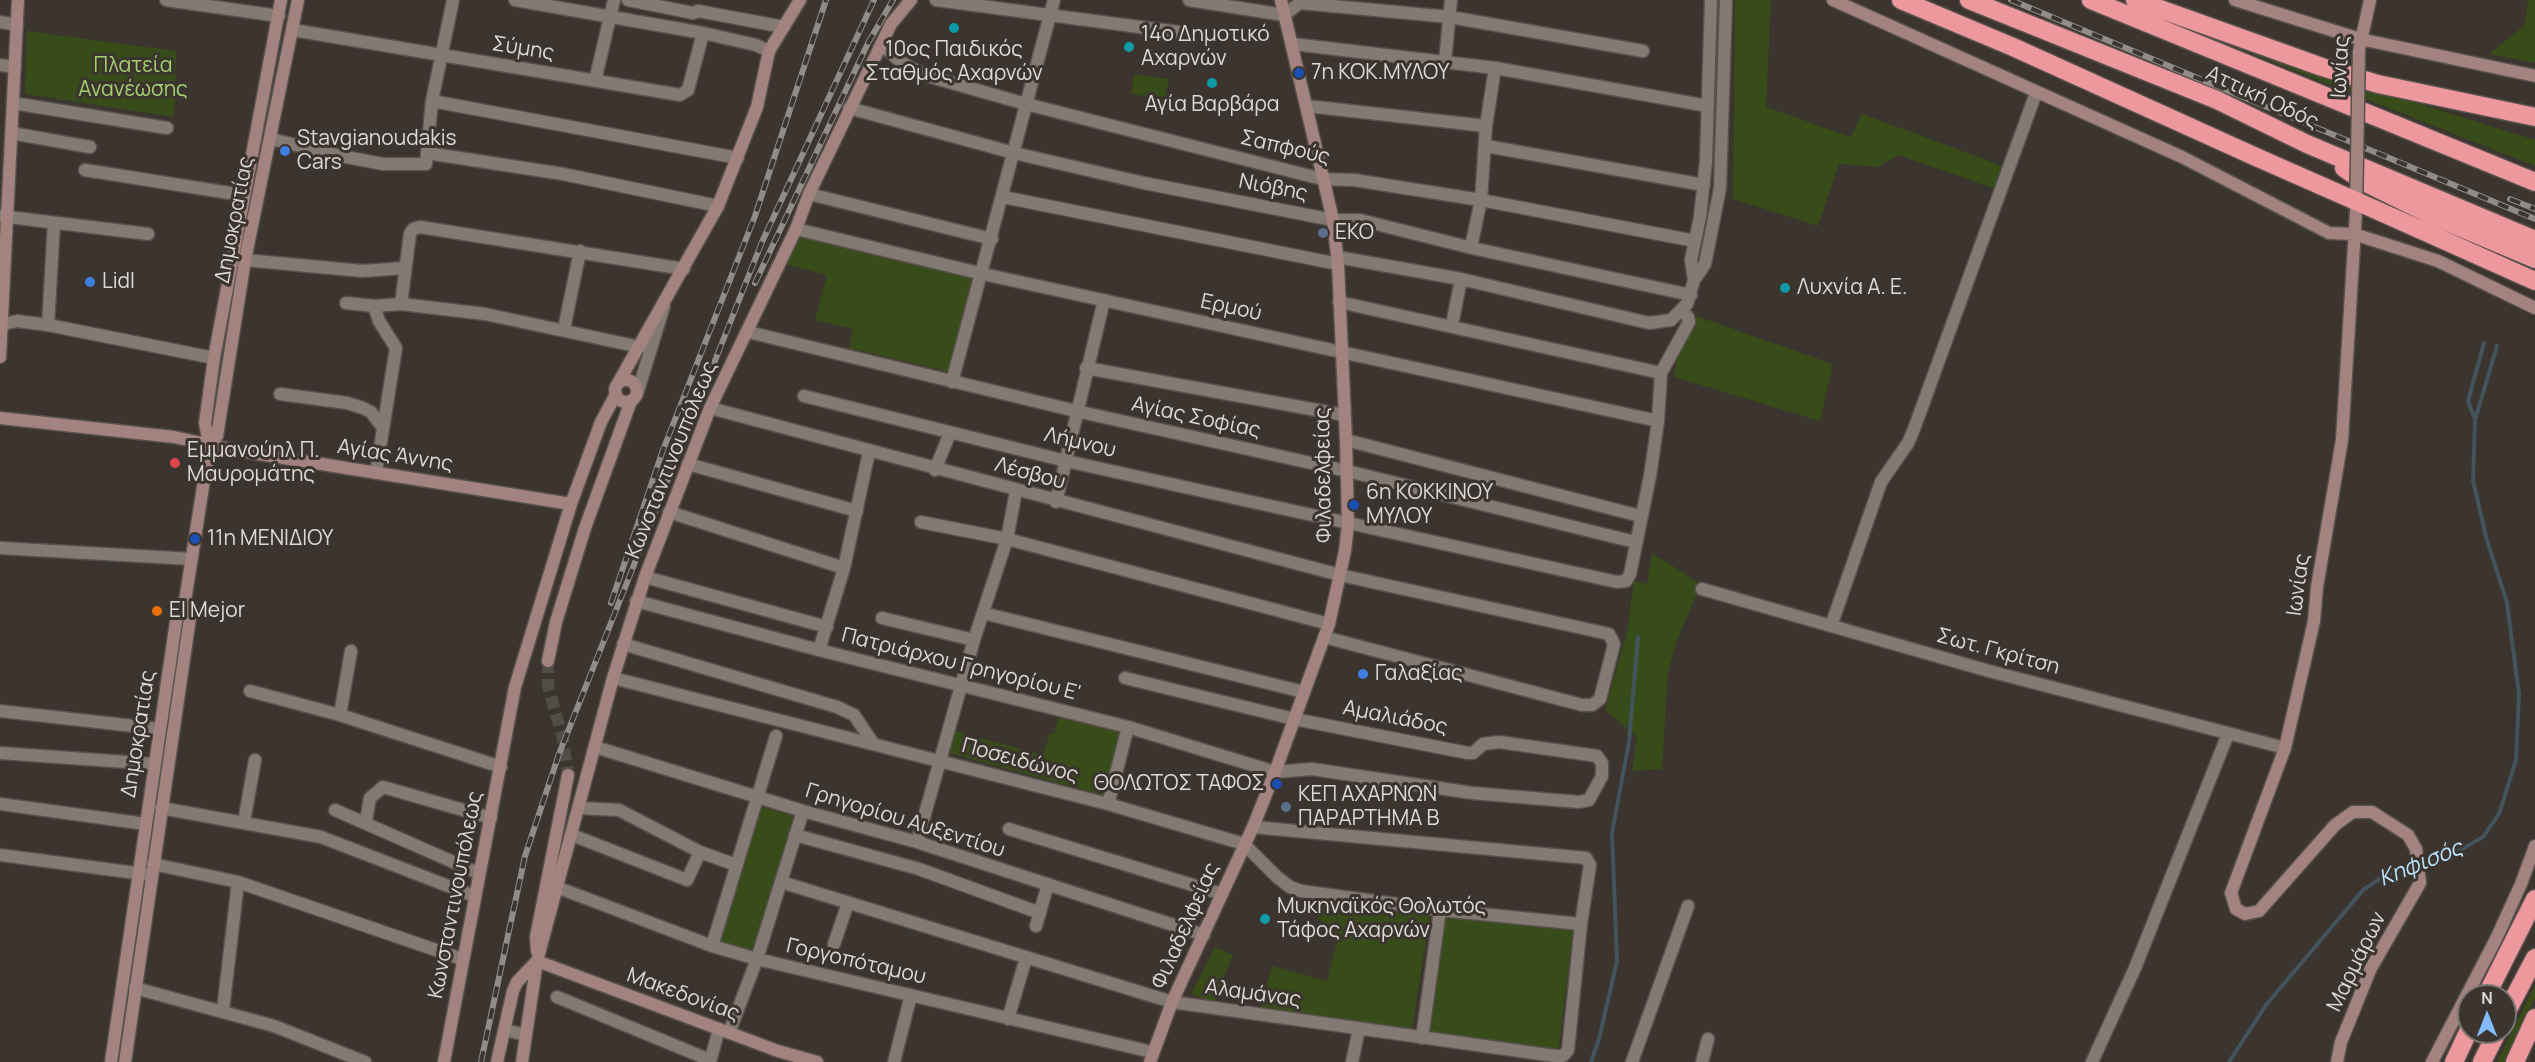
<!DOCTYPE html>
<html>
<head>
<meta charset="utf-8">
<style>
	body { margin:0 }
	#map { position:relative; width:2535px; height:1062px; overflow:hidden; background:#3b342f; font-family:Manrope,sans-serif }
	canvas { display:block }
	.north { position:absolute; left:2457px; top:984px; width:60px; height:60px; box-sizing:border-box; background:#3b342f; border:2px solid #7c7672; border-radius:50%; rotate:0deg; font-size:16px; font-weight:700; line-height:24px; text-align:center; color:#ded9d6 }
	.north::after { content:''; display:block; margin:auto; width:21px; height:27px; background:#83bcfb; clip-path:polygon(50% 0,100% 100%,50% 72%,0 100%) }
</style>
</head>
<body>
<div id="map">
<canvas width="2535" height="1062"></canvas>
<div class="north">N</div>
</div>
<script>
const context = document.querySelector('canvas').getContext('2d');
context.lineJoin = 'round';
function fill(path, color) { context.fillStyle = color; context.fill(path, 'evenodd'); }
const poly = rows => new Path2D(rows.map(r => 'M' + r).join(''));
function strokePath(path, color, width, dash) { context.strokeStyle = color; context.lineWidth = width; context.lineCap = dash ? 'butt' : 'round'; context.setLineDash(dash || []); context.stroke(path); }
function label(font, color, halo, rows, align = 'center') {
  context.font = font + ' Manrope,sans-serif'; context.lineWidth = 6; context.setLineDash([]); context.textBaseline = 'middle'; context.strokeStyle = halo; context.fillStyle = color; for (const [text, x, y, turn = 0] of rows) {
    context.save(); context.translate(x, y); context.rotate((+turn || 0) * Math.PI / 180); context.textAlign = isNaN(turn) ? turn : align; if (halo) context.strokeText(text, 0, 0); context.fillText(text, 0, 0); context.restore();
  }
}
fill(poly([
	[1735,0,1771,0,1766,107,1851,137,1862,114,1917,134,2005,167,1996,189,1898,155,1878,167,1839,164,1818,226,1733,199],
	[2528,0,2535,0,2535,63,2489,54,2525,25],
	[27,31,176,51,174,117,25,94],
	[2220,41,2535,140,2535,166],
	[1134,74,1169,79,1165,99,1131,94],
	[798,235,976,279,950,372,849,348,853,329,815,320,827,275,785,264],
	[1696,316,1833,364,1820,421,1674,377,1678,352],
	[1652,553,1701,584,1678,638,1668,671,1662,769,1632,771,1637,737,1605,710,1627,631,1634,581,1647,584],
	[1059,716,1124,732,1106,796,949,753,955,731,1043,755,1050,734,1054,734],
	[759,806,795,817,754,954,718,943],
	[1302,902,1430,916,1411,1034,1259,1010,1272,966,1327,981,1338,938],
	[1444,916,1573,929,1558,1055,1427,1035],
	[1215,947,1233,955,1214,1002,1191,994],
	[2535,985,2535,998,2504,1062,2497,1062]
]), '#374c19');
strokePath(poly([
	[2475,419,2468,401,2484,343],
	[1591,1062,1599,1039,1617,961,1612,833,1629,742,1638,637],
	[2229,1062,2266,1005,2363,890,2382,877,2448,857,2483,837,2499,814,2516,760,2519,694,2507,603,2486,537,2473,480,2475,420,2497,346]
]), '#43545c', 4);
strokePath(poly([
	[548,661,548,686,563,739,568,775]
]), '#534d48', 12, [12, 6]);
const street = poly([
	[166,0,279,16],
	[515,0,703,33,756,45,769,51],
	[628,0,693,13,698,11,784,27],
	[936,0,1185,33],
	[1189,0,1284,15,1300,3,1450,17,1643,51],
	[0,22,17,25],
	[293,30,680,95,688,90,703,33],
	[1293,44,1495,68,1708,106],
	[882,45,901,62,924,75,1026,104,1322,179,1354,180,1481,200,1695,241],
	[1445,61,1451,0],
	[0,65,15,67],
	[595,81,614,0],
	[432,101,738,158],
	[13,103,167,128],
	[1307,106,1486,126],
	[849,108,1014,153,1144,183,1333,220,1360,220,1472,248,1691,295],
	[11,133,90,147],
	[271,139,341,156,383,164,426,164,432,101,453,0],
	[1486,146,1704,185],
	[427,153,563,174,718,206],
	[85,170,242,195],
	[809,194,992,239],
	[1003,197,1338,264],
	[0,216,148,234],
	[796,229,983,274,1658,421],
	[1471,247,1481,200,1486,126,1495,68],
	[1337,257,1461,279,1649,323,1671,320,1687,304,1694,280,1691,260,1700,217,1706,161,1711,0],
	[245,260,362,271,405,268],
	[1694,280,1705,264,1720,188,1726,0],
	[1339,302,1661,373],
	[346,303,374,306,401,304,485,314,640,347],
	[401,304,410,234,413,229,420,227,684,269],
	[374,306,379,321,396,348,376,473],
	[0,325,17,321,48,325,214,358],
	[48,325,54,223],
	[1452,325,1461,279],
	[564,329,580,251],
	[748,332,1076,411,1347,471,1635,542],
	[1086,368,1344,415],
	[952,382,1054,0],
	[280,394,347,403,363,408,371,412,383,428],
	[637,394,664,306],
	[804,396,1066,461,1617,582,1626,581,1630,574,1650,476,1658,421,1661,373,1689,322,1688,317,1682,311],
	[710,408,1340,575,1609,634,1614,644,1600,699,1592,705,1582,705,1324,637],
	[1346,440,1640,516],
	[688,464,857,511],
	[935,470,950,433],
	[1056,502,1104,300],
	[669,512,844,568],
	[921,522,1007,539,1329,624],
	[0,548,192,559],
	[645,577,827,627],
	[1702,589,1989,671,2285,748],
	[636,601,819,650,1128,727,1275,772,1312,769,1472,793,1579,802,1589,800,1602,776,1602,763,1597,756,1499,742,1483,744,1473,753,1468,753,1294,719,1125,678],
	[983,613,1304,692],
	[882,618,974,640],
	[1831,626,1881,482,1908,443,1914,429,2036,93],
	[623,644,837,707,854,715,873,743],
	[819,650,844,568,869,452],
	[613,678,1108,804,1244,844,1277,877,1290,887,1301,891,1440,910,1581,924],
	[250,691,340,715,501,767],
	[0,711,160,729],
	[340,715,351,651],
	[595,747,803,811,917,842,1204,935],
	[0,753,154,764],
	[0,804,146,824],
	[1108,804,1128,727],
	[161,808,321,837,474,896],
	[580,808,619,810,700,852,736,865],
	[335,810,478,873],
	[366,821,370,798,383,787,491,818],
	[244,822,255,760],
	[1009,829,1222,894],
	[572,835,687,880,700,852],
	[795,835,919,869,1040,913],
	[917,842,974,640,1007,539,1016,491],
	[0,855,151,875],
	[153,864,238,882,462,959],
	[781,882,1172,1002,1555,1056,1563,1056,1568,1050,1581,924,1590,865,1586,858,1253,827],
	[559,888,712,946,757,959,1152,1052],
	[1036,926,1048,884],
	[834,944,848,903],
	[712,946,776,736],
	[135,988,274,1026,365,1062],
	[557,997,710,1060],
	[223,1010,238,882],
	[1008,1019,1026,958],
	[505,1030,526,1035],
	[729,1033,757,959,803,811],
	[1422,1038,1440,910],
	[710,1062,719,1029],
	[894,1062,911,995],
	[1352,1062,1359,1029],
	[1632,1062,1688,906],
	[1702,1062,1708,1039],
	[2092,1062,2135,968,2228,734]
]);
const secondary = poly([
	[1833,0,2182,157,2329,233,2354,234,2438,261,2535,308],
	[2235,0,2360,39,2535,76],
	[2360,46,2370,0],
	[0,357,18,0],
	'615 391a11 11 0 1 1 22 0a11 11 0 1 1-22 0Z',
	[617,385,718,206,757,107,769,51,800,0],
	[0,418,174,437,234,450,571,504],
	[209,445,217,436,245,260,298,0],
	[548,661,556,622,585,528,631,401],
	[537,951,536,937,568,775],
	[537,961,778,1051,817,1062],
	[111,1062,177,615,185,601,208,455,209,445,205,423,214,358,281,0],
	[125,1062,190,618,185,601],
	[444,1062,515,687,571,504,601,422,616,394],
	[497,1062,513,991,517,982,537,961],
	[522,1062,537,961,613,678,645,577,710,408,796,229,809,194,891,24,911,0],
	[1150,1062,1172,1002,1253,827,1275,772,1329,624,1345,551,1348,524,1346,440,1338,264,1333,220,1281,0],
	[2337,1062,2341,1042,2371,968,2420,883,2416,849,2408,835,2372,812,2353,812,2335,825,2259,911,2245,914,2236,909,2231,893,2285,748,2314,621,2317,587,2342,440,2356,212],
	[2432,1062,2496,939,2521,884,2535,846]
]);
const highway = poly([
	[1901,0,2013,47,2256,157],
	[1969,0,2217,100,2307,144,2535,240],
	[2091,0,2535,182],
	[2135,0,2322,67,2378,84,2535,117],
	[2344,168,2366,183,2433,216,2535,259],
	[2374,209,2535,281],
	[2486,996,2535,899],
	[2505,1015,2535,958],
	[2454,1062,2469,1030],
	[2482,1062,2497,1032],
	[2515,1062,2535,1018]
]);
strokePath(street, '#57504c', 15);
strokePath(secondary, '#57504c', 15);
strokePath(highway, '#57504c', 21);
strokePath(street, '#837a74', 12);
strokePath(secondary, '#a38380', 12);
strokePath(highway, '#ed989c', 18);
const rail = poly([
	[2011,0,2535,219],
	[2510,199,2535,209],
	[755,283,868,43,893,0],
	[611,603,663,450,755,216,826,0],
	[481,1062,525,856,559,754,762,242,874,0]
]);
strokePath(rail, '#928c88', 6);
strokePath(rail, '#3b342f', 4, [11]);
const secondaryBridge = poly([
	[2356,212,2359,50]
]);
const highwayBridge = poly([
	[2256,157,2374,209]
]);
strokePath(secondaryBridge, '#57504c', 15, []);
strokePath(highwayBridge, '#57504c', 21, []);
strokePath(secondaryBridge, '#a38380', 12);
strokePath(highwayBridge, '#ed989c', 18);
for (const [x, y, r, color] of [
	[954,28,6,"#0f9aa8"],
	[1129,47,6,"#0f9aa8"],
	[1299,73,6,"#1a4fb4"],
	[1212,83,6,"#0f9aa8"],
	[285,151,6,"#3f7fe0"],
	[1323,233,6,"#5c6f8a"],
	[90,282,6,"#3f7fe0"],
	[1785,288,6,"#0f9aa8"],
	[175,463,6,"#e0444e"],
	[1354,505,6,"#1a4fb4"],
	[195,539,6,"#1a4fb4"],
	[157,611,6,"#e8710a"],
	[1363,674,6,"#3f7fe0"],
	[1277,784,6,"#1a4fb4"],
	[1286,807,6,"#5c6f8a"],
	[1265,919,6,"#0f9aa8"]
]) { const dot = new Path2D(); dot.arc(x, y, r, 0, 2 * Math.PI); context.fillStyle = color; context.fill(dot); strokePath(dot, '#3b342f', 2); }
label('21px', '#ded9d6', '#3b342f', [
	["14ο Δημοτικό",1141,35],
	["Αχαρνών",1141,59],
	["10ος Παιδικός",954,50,"center"],
	["Σταθμός Αχαρνών",954,74,"center"],
	["7η ΚΟΚ.ΜΥΛΟΥ",1311,73],
	["Αγία Βαρβάρα",1212,105,"center"],
	["Stavgianoudakis",297,139],
	["Cars",297,163],
	["EKO",1335,233],
	["Lidl",102,282],
	["Λυχνία A. E.",1797,288],
	["Εμμανούηλ Π.",187,451],
	["Μαυρομάτης",187,475],
	["6η ΚΟΚΚΙΝΟΥ",1366,493],
	["ΜΥΛΟΥ",1366,517],
	["11η ΜΕΝΙΔΙΟΥ",207,539],
	["El Mejor",169,611],
	["Γαλαξίας",1375,674],
	["ΘΟΛΩΤΟΣ ΤΑΦΟΣ",1265,784,"right"],
	["ΚΕΠ ΑΧΑΡΝΩΝ",1298,795],
	["ΠΑΡΑΡΤΗΜΑ Β",1298,819],
	["Μυκηναϊκός Θολωτός",1277,907],
	["Τάφος Αχαρνών",1277,931]
], 'left');
label('21px', '#ded9d6', '#3b342f', [
	["Σύμης",523,49,9],
	["Ιωνίας",2341,67,-87],
	["Αττική Οδός",2262,98,25],
	["Σαπφούς",1285,148,13],
	["Νιόβης",1273,188,11],
	["Δημοκρατίας",235,220,-79],
	["Ερμού",1231,308,12],
	["Αγίας Σοφίας",1196,418,12],
	["Λήμνου",1080,443,13],
	["Αγίας Άννης",395,456,9],
	["Κωνσταντινουπόλεως",672,460,-68],
	["Λέσβου",1030,474,15],
	["Φιλαδελφείας",1324,475,-91],
	["Ιωνίας",2299,585,-82],
	["Σωτ. Γκρίτση",1998,652,15],
	["Πατριάρχου Γρηγορίου E'",961,665,14],
	["Αμαλιάδος",1395,718,11],
	["Δημοκρατίας",139,734,-81],
	["Ποσειδώνος",1020,761,15],
	["Γρηγορίου Αυξεντίου",905,821,17],
	["Κωνσταντινουπόλεως",456,895,-79],
	["Φιλαδελφείας",1186,926,-66],
	["Γοργοπόταμου",856,962,13],
	["Μαρμάρων",2357,962,-64],
	["Αλαμάνας",1253,994,8],
	["Μακεδονίας",683,995,20]
]);
label('21px', '#a4cf6d', '#3b342f', [
	["Πλατεία",133,66],
	["Ανανέωσης",133,90]
]);
label('italic 22px', '#bae4fb', '#3b342f', [
	["Κηφισός",2421,864,-22]
]);
</script>
</body>
</html>
